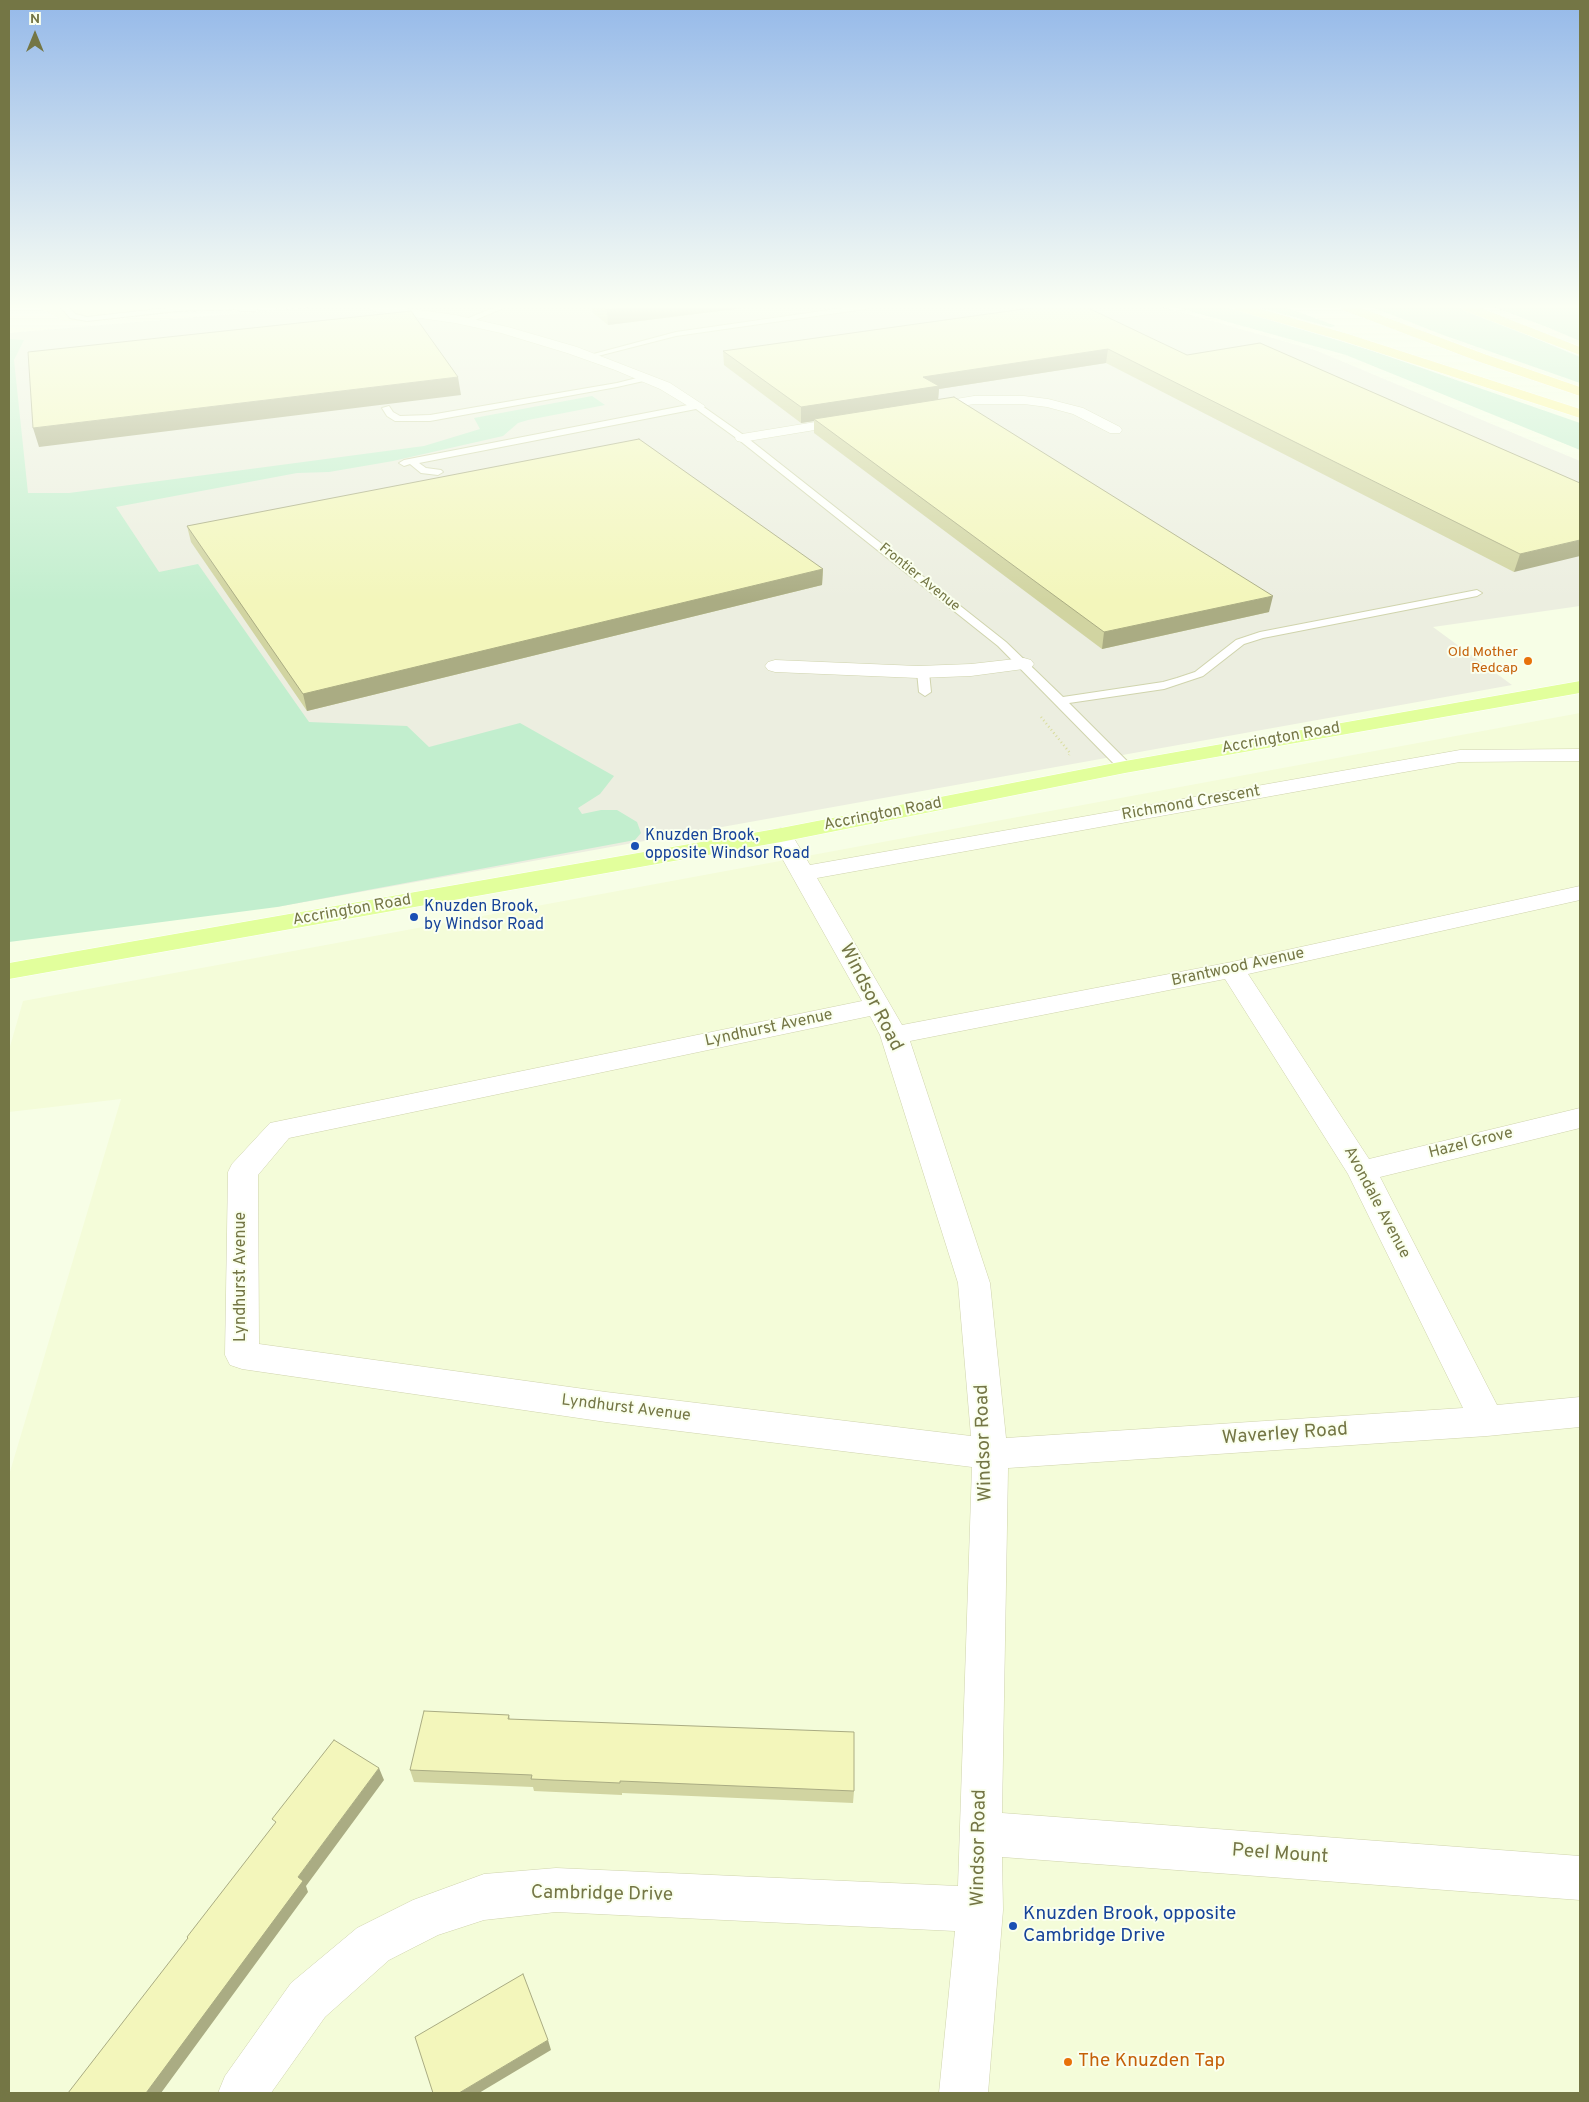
<!DOCTYPE html>
<html>
<head>
<meta charset="utf-8">
<style>
	body { margin:0 }
	#map { position:relative; width:1589px; height:2102px; overflow:hidden; background:#f7fee6; font-family:Overpass,sans-serif }
	canvas { display:block }
	.frame { position:absolute; inset:0; border:10px solid #747645; pointer-events:none }
	.north { position:absolute; left:10px; top:10px; width:50px; height:50px; -webkit-text-stroke:4px #faffee; paint-order:stroke; rotate:0deg; font-size:14px; font-weight:700; line-height:20px; text-align:center; color:#747645 }
	.north::after { content:''; display:block; margin:auto; width:18px; height:22px; background:#747645; clip-path:polygon(50% 0,100% 100%,50% 72%,0 100%) }
</style>
</head>
<body>
<div id="map">
<canvas width="1589" height="2102"></canvas>
<div class="frame"></div>
<div class="north">N</div>
</div>
<script>
const context = document.querySelector('canvas').getContext('2d');
context.lineJoin = 'round';
function fill(path, color) { context.fillStyle = color; context.fill(path, 'evenodd'); }
const poly = rows => new Path2D(rows.map(r => 'M' + r).join(''));
function strokePath(path, color, width, dash) { context.strokeStyle = color; context.lineWidth = width; context.lineCap = dash ? 'butt' : 'round'; context.setLineDash(dash || []); context.stroke(path); }
function label(font, color, halo, rows, align = 'center') {
  context.font = font + ' Overpass,sans-serif'; context.lineWidth = 4; context.setLineDash([]); context.textBaseline = 'middle'; context.strokeStyle = halo; context.fillStyle = color; for (const [text, x, y, turn = 0] of rows) {
    context.save(); context.translate(x, y); context.rotate((+turn || 0) * Math.PI / 180); context.textAlign = isNaN(turn) ? turn : align; if (halo) context.strokeText(text, 0, 0); context.fillText(text, 0, 0); context.restore();
  }
}
fill(poly([
	[1580,713,1580,2093,9,2093,9,1475,121,1099,9,1112,9,1050,23,1001]
]), '#f4fcd9');
fill(poly([
	[39,307,186,307,186,311,102,321,63,321]
]), '#fffed9');
fill(poly([
	[313,307,1162,307,1315,350,1580,461,1580,606,1433,627,1512,685,277,907,9,557,9,333]
]), '#eceee0');
fill(poly([
	[1175,307,1225,307,1244,312,1370,350,1580,423,1580,450,1346,355],
	[1258,307,1285,307,1336,326,1330,327],
	[1372,307,1457,307,1470,311,1580,357,1580,383,1443,335],
	[1494,307,1580,307,1580,341,1547,327],
	[9,339,24,340,14,360,28,493,69,493,424,446,480,429,474,418,592,396,605,405,528,420,518,423,503,436,393,461,329,472,297,473,116,507,159,572,198,564,309,722,407,726,429,747,520,723,614,776,600,794,578,808,582,814,601,810,617,810,637,822,641,833,635,840,277,907,9,942]
]), '#c2eece');
const service = poly([
	[61,307,69,307,75,314,87,317,177,307,245,307,241,309,177,311,87,321,70,318,61,307],
	[496,307,506,307,468,323,461,321,496,307],
	[850,307,869,307,865,309,676,336,590,358,586,356,676,332,850,307],
	[645,376,649,378,648,380,617,387,430,421,395,421,387,416,382,408,389,406,393,412,400,416,430,415,617,383,645,376],
	[698,403,745,436,1006,642,1063,697,1163,682,1177,678,1195,672,1236,640,1260,632,1477,590,1482,593,1477,596,1263,638,1244,644,1203,676,1164,689,1069,703,1130,764,1131,767,1125,771,1120,770,998,646,739,440,696,409,419,463,426,468,441,470,443,472,438,475,421,473,410,464,404,466,399,463,404,460,698,403],
	[923,669,929,672,931,692,925,696,919,692,917,672,923,669]
]);
const minor = poly([
	[367,307,397,307,455,315,508,327,577,347,670,383,705,406,703,409,693,409,660,389,615,370,567,353,501,333,455,323,373,311,367,307],
	[974,396,1024,396,1048,399,1083,408,1120,427,1122,430,1120,433,1110,433,1073,414,1047,407,1024,404,974,404,926,412,921,411,919,408,921,405,926,404,974,396],
	[852,416,857,417,859,420,857,423,742,442,737,441,735,438,737,435,742,434,852,416],
	[1024,658,1031,660,1034,664,1031,668,971,676,918,678,775,672,768,670,765,666,768,662,775,660,918,666,971,664,1024,658],
	[1580,749,1580,761,1460,762,817,878,902,1025,1232,962,1580,886,1580,900,1248,974,1369,1159,1580,1108,1580,1128,1380,1177,1497,1405,1580,1397,1580,1427,1487,1436,1008,1468,1002,1813,1580,1856,1580,1900,1002,1857,1003,1910,988,2093,939,2093,955,1931,556,1912,484,1920,438,1935,389,1960,325,2017,271,2093,218,2093,225,2076,291,1983,357,1928,413,1900,484,1874,556,1868,958,1886,972,1467,606,1422,242,1369,230,1365,225,1355,228,1172,232,1164,270,1123,862,1001,769,835,773,830,781,828,789,830,810,865,1460,750,1580,749],
	[1225,979,1348,1174,1463,1408,1006,1438,990,1283,910,1041,1225,979],
	[870,1016,880,1035,958,1283,971,1436,606,1392,259,1344,258,1175,289,1138,870,1016]
]);
const tertiary = poly([
	[233,307,261,307,255,311,239,311,233,307]
]);
const primary = poly([
	[1580,681,1580,693,1125,773,781,842,9,979,9,963,781,828,1125,761,1580,681]
]);
const motorway = poly([
	[1234,307,1253,307,1348,334,1580,409,1580,418,1340,340,1236,310,1234,307],
	[1341,307,1358,307,1487,355,1580,387,1580,396,1477,361,1343,310,1341,307],
	[1461,307,1478,307,1580,347,1580,355,1463,310,1461,307]
]);
strokePath(service, '#d0d4ad', 2);
strokePath(minor, '#d0d4ad', 1);
strokePath(tertiary, '#d0d4ad', 1);
strokePath(primary, '#fff', 1);
strokePath(motorway, '#fff', 1);
strokePath(poly([
	[331,307,350,309],
	[276,309,295,307]
]), '#d9dc9d', 1, [0.5, 2]);
strokePath(poly([
	[1041,717,1070,753,1069,755]
]), '#d9dc9d', 2.5, [1, 3]);
fill(service, '#fff');
fill(minor, '#fff');
fill(tertiary, '#fff');
fill(primary, '#e2ff9c');
fill(motorway, '#fef697');
fill(poly([
	[592,307,751,307,608,325,592,312],
	[1038,307,1187,355,1580,483,1514,572,1106,363,939,389,938,400,1269,612,1102,649,814,433,814,421,801,423,724,365,723,351],
	[187,526,823,569,822,585,307,711,191,542],
	[509,1715,510,1719,854,1791,853,1803,622,1793,622,1795,534,1791,533,1787,414,1782,410,1770]
]), '#d1d4a1');
fill(poly([
	[630,307,751,307,608,325,607,310],
	[1108,349,1106,363,939,389,938,401,814,419,814,421,801,423,801,407,923,377],
	[458,377,461,395,39,447,33,428],
	[1580,540,1580,556,1514,572,1520,554],
	[823,569,822,585,307,711,303,694],
	[1273,596,1269,612,1102,649,1104,632],
	[379,1768,384,1780,306,1886,308,1892,161,2093,146,2093,298,1877],
	[548,2040,551,2050,479,2093,459,2093]
]), '#aaac83');
const building = poly([
	[603,307,630,307,607,310,603,307],
	[1038,307,1086,307,1187,355,1260,343,1580,483,1580,540,1520,554,1108,349,923,377,939,386,801,407,723,351,1038,307],
	[411,311,458,377,33,428,28,352,411,311],
	[954,397,1273,596,1104,632,814,419,954,397],
	[639,439,823,569,303,694,187,526,639,439],
	[424,1711,509,1715,508,1719,854,1732,854,1791,620,1781,620,1783,531,1779,532,1775,410,1770,424,1711],
	[334,1740,379,1768,298,1877,303,1881,146,2093,68,2093,188,1938,187,1937,276,1822,272,1819,334,1740],
	[523,1974,548,2040,459,2093,433,2093,415,2037,523,1974]
]);
fill(building, '#f3f6bb');
strokePath(building, '#aaac83', 1);
const sky = context.createLinearGradient(0, 0, 0, 601);
sky.addColorStop(0, '#95b9e9');
sky.addColorStop(0.51, '#fbfff4');
sky.addColorStop(1, '#fbfff400');
context.fillStyle = sky;
context.fillRect(0, 0, 1589, 601);
for (const [x, y, r, color] of [
	[1528,661,5,"#e8710a"],
	[635,846,5,"#1a4fb4"],
	[414,917,5,"#1a4fb4"],
	[1013,1926,5,"#1a4fb4"],
	[1068,2062,5,"#e8710a"]
]) { const dot = new Path2D(); dot.arc(x, y, r, 0, 2 * Math.PI); context.fillStyle = color; context.fill(dot); strokePath(dot, '#faffee', 2); }
label('14px', '#747645', '#faffee', [
	["Frontier Avenue",919,578,39]
]);
label('14px', '#c56008', '#faffee', [
	["Old Mother",1518,653],
	["Redcap",1518,669]
], 'right');
label('16px', '#747645', '#faffee', [
	["Accrington Road",1281,739,-10],
	["Richmond Crescent",1191,804,-10],
	["Accrington Road",883,815,-11],
	["Accrington Road",352,911,-10],
	["Brantwood Avenue",1238,968,-12],
	["Lyndhurst Avenue",769,1029,-12],
	["Hazel Grove",1471,1144,-14],
	["Avondale Avenue",1376,1203,62],
	["Lyndhurst Avenue",242,1277,-90],
	["Lyndhurst Avenue",626,1409,7]
]);
label('16px', '#164399', '#faffee', [
	["Knuzden Brook,",645,837],
	["opposite Windsor Road",645,855],
	["Knuzden Brook,",424,908],
	["by Windsor Road",424,926]
], 'left');
label('19px', '#747645', '#faffee', [
	["Windsor Road",870,998,63],
	["Waverley Road",1285,1435,-4],
	["Windsor Road",985,1443,-92],
	["Windsor Road",980,1848,-89],
	["Peel Mount",1280,1855,4],
	["Cambridge Drive",602,1895,1]
]);
label('19px', '#164399', '#faffee', [
	["Knuzden Brook, opposite",1023,1915],
	["Cambridge Drive",1023,1937]
], 'left');
label('19px', '#c56008', '#faffee', [
	["The Knuzden Tap",1078,2062]
], 'left');
</script>
</body>
</html>
